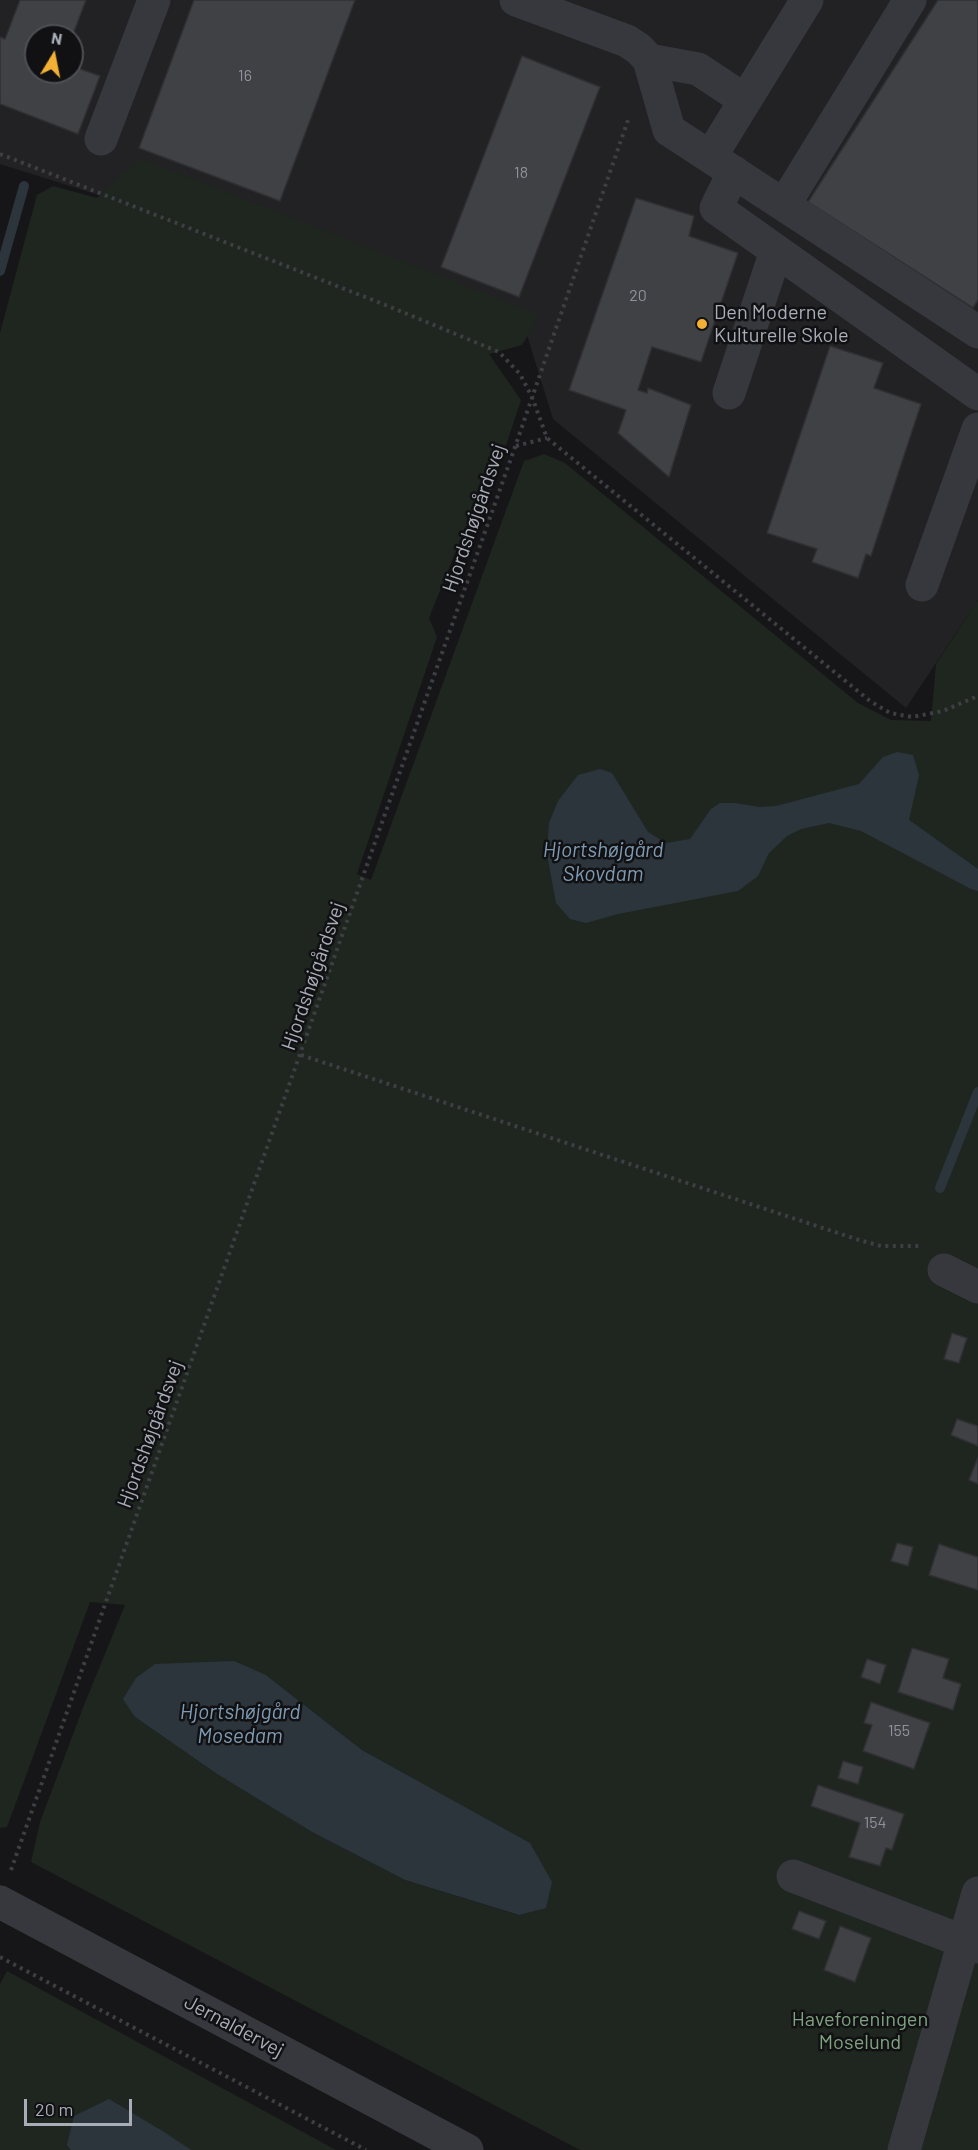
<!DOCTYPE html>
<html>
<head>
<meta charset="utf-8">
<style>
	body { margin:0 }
	#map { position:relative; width:978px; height:2150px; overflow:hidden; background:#161618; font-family:Barlow,sans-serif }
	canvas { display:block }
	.north { position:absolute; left:24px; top:24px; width:60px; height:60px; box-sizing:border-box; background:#111113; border:2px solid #4d4f55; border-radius:50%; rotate:10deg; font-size:16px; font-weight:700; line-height:24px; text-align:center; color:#a8adb8 }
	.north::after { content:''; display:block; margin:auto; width:21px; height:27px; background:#f2b134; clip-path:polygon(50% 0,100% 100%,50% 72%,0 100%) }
	.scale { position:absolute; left:24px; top:2099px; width:108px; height:27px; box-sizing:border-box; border:3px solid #a8adb8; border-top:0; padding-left:8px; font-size:18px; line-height:21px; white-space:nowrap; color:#a8adb8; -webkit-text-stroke:4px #111113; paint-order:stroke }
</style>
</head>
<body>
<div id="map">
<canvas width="978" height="2150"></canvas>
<div class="north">N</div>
<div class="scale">20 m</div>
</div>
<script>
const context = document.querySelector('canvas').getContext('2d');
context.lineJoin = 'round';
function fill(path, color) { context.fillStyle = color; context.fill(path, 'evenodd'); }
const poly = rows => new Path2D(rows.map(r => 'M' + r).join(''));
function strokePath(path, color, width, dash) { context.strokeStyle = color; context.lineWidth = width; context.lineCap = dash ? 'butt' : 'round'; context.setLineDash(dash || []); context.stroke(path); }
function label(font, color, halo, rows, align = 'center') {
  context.font = font + ' Barlow,sans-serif'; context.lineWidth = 5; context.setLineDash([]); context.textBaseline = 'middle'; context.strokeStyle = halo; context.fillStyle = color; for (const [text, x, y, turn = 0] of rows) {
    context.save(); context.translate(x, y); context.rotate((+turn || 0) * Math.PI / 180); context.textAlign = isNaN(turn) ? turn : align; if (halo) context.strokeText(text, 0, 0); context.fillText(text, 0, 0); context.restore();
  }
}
fill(poly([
	[0,0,978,0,978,600,906,708,553,419,525,329,0,164],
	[36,36,72,36,72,72,36,72]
]), '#222225');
fill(poly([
	[140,158,540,315,522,345,489,354,521,400,481,521,466,526,429,618,437,637,357,874,371,880,524,461,544,454,565,463,858,703,891,720,931,721,936,664,978,600,978,2150,580,2150,31,1862,40,1822,84,1705,125,1605,90,1602,7,1827,0,1828,0,333,37,195,53,186,97,198],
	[266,1675,362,1750,529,1843,518,1915,405,1880,312,1832,217,1774,135,1717],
	[7,1971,336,2150,0,2150,0,1984]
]), '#1e261f');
fill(poly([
	[897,752,913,755,919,775,909,820,978,869,978,891,971,889,861,831,829,823,801,829,787,836,769,853,758,876,738,891,618,914,586,923,570,919,556,903,547,854,549,823,558,801,578,775,600,769,612,773,648,832,666,843,690,839,711,809,720,803,735,803,759,807,776,806,859,784,883,757],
	[234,1661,266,1675,362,1750,530,1843,552,1882,546,1908,519,1915,405,1880,312,1832,217,1774,135,1717,123,1699,136,1678,155,1664],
	[109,2099,164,2132,191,2150,71,2150,67,2145,74,2116]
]), '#2c353c');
strokePath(poly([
	[0,271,24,186],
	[940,1188,978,1092]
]), '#2c353c', 10);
const building = poly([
	[20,0,86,0,72,37,36,36,36,72,72,72,72,66,100,76,78,134,0,104,0,37,5,39,20,0],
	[194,0,355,0,280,201,139,148,194,0],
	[938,0,978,0,978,300,973,308,808,202,938,0],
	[522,56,600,87,519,297,441,267,522,56],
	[636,198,694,216,689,236,738,253,701,362,652,347,638,390,647,393,648,388,691,405,669,477,618,433,626,410,569,390,636,198],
	[830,346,883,363,874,388,921,404,871,556,866,554,858,578,812,562,817,549,767,533,830,346],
	[952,1333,967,1338,959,1363,944,1359,952,1333],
	[957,1419,978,1426,978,1446,951,1435,957,1419],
	[978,1457,978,1484,969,1480,978,1457],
	[897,1543,913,1547,908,1566,891,1561,897,1543],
	[939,1544,978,1557,978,1590,929,1575,939,1544],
	[912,1648,949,1659,943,1678,961,1684,953,1710,898,1692,912,1648],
	[867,1659,886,1665,880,1684,861,1677,867,1659],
	[871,1702,930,1723,914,1769,863,1751,872,1725,864,1723,871,1702],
	[843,1761,863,1767,858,1784,838,1778,843,1761],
	[818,1785,904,1814,892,1850,886,1848,880,1866,849,1857,860,1823,811,1806,818,1785],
	[799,1911,826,1921,819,1939,792,1929,799,1911],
	[840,1926,871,1938,855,1982,824,1970,840,1926]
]);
fill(building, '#404145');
strokePath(building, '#303034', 1.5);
strokePath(poly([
	[0,154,383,304,499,352,520,374,532,397,547,438,870,701,890,713,912,717,943,711,978,696],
	[516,446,547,438],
	[301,1055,859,1240,881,1246,920,1246],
	[11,1870,515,447,628,120],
	[0,1957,366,2150]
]), '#3d3f44', 4, [3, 4.5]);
strokePath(poly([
	[516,0,627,41,639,49,649,60,669,130,978,332],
	[649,60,698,69,745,100],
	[101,139,154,0],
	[711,156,807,0],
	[734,172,716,208,978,394],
	[784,205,910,0],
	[729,393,776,251],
	[922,585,978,429],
	[944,1270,978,1287],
	[793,1876,978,1947],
	[0,1902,467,2150],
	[904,2150,978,1893]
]), '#37383d', 33);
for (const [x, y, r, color] of [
	[702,324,6,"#f2b134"]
]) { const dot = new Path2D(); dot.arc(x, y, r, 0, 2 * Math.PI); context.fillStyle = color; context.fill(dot); strokePath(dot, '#111113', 2); }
label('16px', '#8e929b', null, [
	["16",245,76],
	["18",521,173],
	["20",638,296],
	["155",899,1731],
	["154",875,1823]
]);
label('20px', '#a8adb8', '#111113', [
	["Den Moderne",714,312],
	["Kulturelle Skole",714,335]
], 'left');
label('20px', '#a8adb8', '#111113', [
	["Hjordshøjgårdsvej",474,518,-71],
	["Hjordshøjgårdsvej",313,976,-71],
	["Hjordshøjgårdsvej",150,1434,-70],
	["Jernaldervej",234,2026,28]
]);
label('20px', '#7fa381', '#111113', [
	["Haveforeningen",860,2019],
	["Moselund",860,2042]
]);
label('italic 21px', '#7f9bb3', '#111113', [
	["Hjortshøjgård",603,850],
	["Skovdam",603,874],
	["Hjortshøjgård",240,1712],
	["Mosedam",240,1736]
]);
</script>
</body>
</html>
